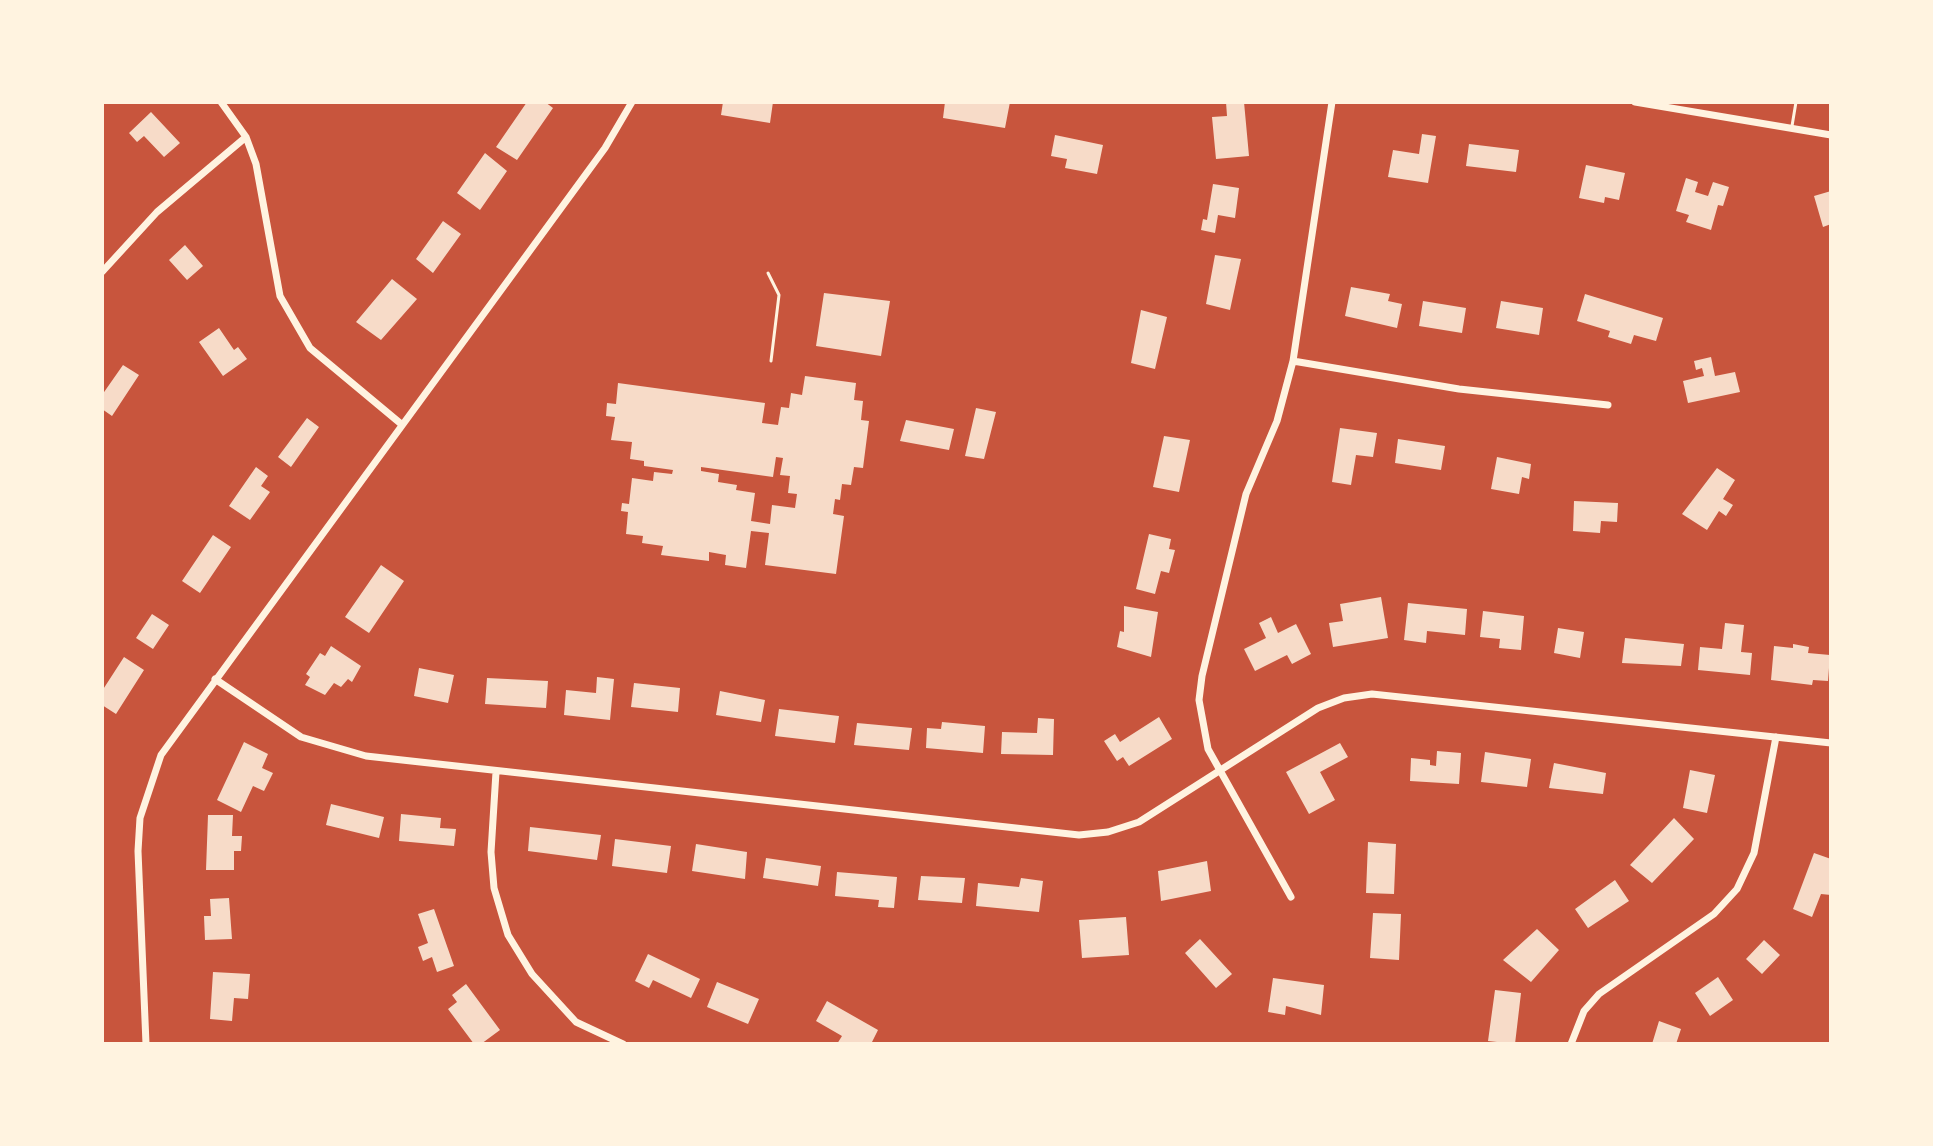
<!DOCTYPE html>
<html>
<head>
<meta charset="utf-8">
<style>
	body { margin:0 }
	#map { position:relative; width:1933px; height:1146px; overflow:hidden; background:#c8553d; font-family:Arial,sans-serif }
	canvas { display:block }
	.frame { position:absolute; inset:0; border:104px solid #fff3e0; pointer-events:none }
</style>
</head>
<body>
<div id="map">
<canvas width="1933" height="1146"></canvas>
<div class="frame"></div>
</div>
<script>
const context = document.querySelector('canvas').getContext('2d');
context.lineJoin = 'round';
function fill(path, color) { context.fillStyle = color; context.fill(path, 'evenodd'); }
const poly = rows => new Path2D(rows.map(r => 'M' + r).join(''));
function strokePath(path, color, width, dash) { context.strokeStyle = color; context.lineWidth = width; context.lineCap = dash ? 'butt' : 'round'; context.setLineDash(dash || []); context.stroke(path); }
fill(poly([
	[527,102,545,102,553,108,517,160,496,147],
	[723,102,773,102,770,123,721,115],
	[945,102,1010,102,1005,128,943,118],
	[1226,102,1244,102,1249,156,1216,159,1212,117,1227,116],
	[151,112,180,143,164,157,144,136,137,142,129,133],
	[1422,134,1436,136,1428,183,1388,177,1393,150,1419,154],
	[1055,135,1103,145,1097,174,1065,168,1067,159,1051,156],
	[1469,144,1519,150,1516,172,1466,166],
	[485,153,507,171,480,210,457,193],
	[1586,165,1625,173,1619,200,1605,197,1604,203,1579,198],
	[1686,178,1698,182,1695,192,1708,196,1713,182,1729,187,1723,206,1718,205,1711,230,1686,222,1689,215,1676,211],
	[1213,184,1239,188,1235,218,1218,215,1215,233,1201,230,1203,219,1207,220],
	[1831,191,1831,224,1823,227,1814,196],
	[443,221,461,234,433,273,416,259],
	[185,245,203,266,187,280,169,260],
	[1215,255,1241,259,1230,310,1206,304],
	[392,279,417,299,381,340,356,322],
	[1351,287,1390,294,1388,301,1402,304,1397,328,1345,316],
	[824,293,890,301,881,356,816,346],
	[1585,294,1663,318,1656,341,1634,335,1631,344,1608,337,1610,331,1577,321],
	[1423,301,1466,308,1462,333,1419,326],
	[1501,301,1543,308,1539,335,1496,328],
	[1141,310,1167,317,1155,369,1131,363],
	[219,328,234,350,238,347,247,359,223,376,199,342],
	[1711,357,1715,376,1735,372,1740,392,1688,403,1683,381,1704,376,1702,368,1696,370,1694,361],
	[123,365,139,375,112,416,102,409,102,395],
	[805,376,856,383,854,400,863,401,861,420,869,421,863,468,854,467,851,485,842,484,840,500,835,499,833,514,844,516,836,574,765,565,769,533,751,531,746,568,725,565,726,555,709,552,709,561,661,555,663,546,642,543,643,536,626,534,628,512,621,511,622,503,629,504,632,478,653,481,654,472,672,474,673,470,644,466,644,461,630,459,632,442,611,440,615,417,606,416,607,403,616,404,618,383,765,403,762,423,778,425,781,407,789,408,791,393,802,395],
	[776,457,783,458,780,475,790,476,788,493,797,494,795,508,772,505,770,524,751,521,755,493,736,490,737,485,718,482,719,474,701,471,701,467,773,477],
	[976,408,996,412,984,459,965,456],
	[307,418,319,427,291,467,278,457],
	[906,420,954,429,949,450,900,441],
	[1340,428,1377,433,1373,457,1356,455,1351,485,1332,482],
	[1164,436,1190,440,1179,492,1153,487],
	[1398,439,1445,446,1441,470,1395,463],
	[1497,457,1531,464,1529,479,1522,477,1519,494,1491,489],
	[256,467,268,476,261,486,270,492,250,520,229,506],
	[1717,468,1735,480,1723,499,1733,505,1726,516,1719,511,1707,530,1682,514],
	[1574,501,1618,503,1617,522,1601,521,1600,533,1573,531],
	[1149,534,1171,539,1169,549,1175,550,1169,573,1161,571,1155,594,1136,589],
	[213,535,231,547,200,593,182,581],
	[381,565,404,581,369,633,345,617],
	[1381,597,1388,638,1333,647,1329,623,1343,621,1340,604],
	[1408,603,1467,609,1465,635,1427,631,1426,643,1404,640],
	[1124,606,1158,612,1151,657,1117,647,1120,631,1124,632],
	[1483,611,1524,616,1521,650,1499,648,1500,639,1480,637],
	[152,614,169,625,153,649,136,638],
	[1271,617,1278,633,1296,624,1311,654,1292,664,1287,655,1255,671,1244,649,1266,638,1259,623],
	[1725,623,1744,625,1741,652,1752,653,1750,675,1698,670,1700,647,1722,649],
	[1558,628,1584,632,1580,658,1554,653],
	[1625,638,1684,644,1681,666,1622,663],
	[1793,644,1809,647,1808,653,1830,655,1828,681,1813,680,1812,685,1771,680,1774,646,1793,648],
	[331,646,361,666,352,682,348,679,341,687,334,683,325,695,305,685,310,677,306,674,320,653,325,656],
	[124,657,144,670,116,714,102,705,102,691],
	[419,668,454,675,448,703,414,696],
	[597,677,614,679,610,720,564,715,566,690,596,693],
	[487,678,548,681,546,708,485,704],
	[634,683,680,688,678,712,631,707],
	[720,691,765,700,761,722,716,715],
	[779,709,839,716,835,743,775,736],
	[1159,717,1172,739,1129,766,1123,757,1117,761,1104,741,1115,734,1120,742],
	[1038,718,1054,719,1053,755,1001,754,1002,732,1037,733],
	[942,722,985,726,983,753,926,748,927,728,941,729],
	[857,723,912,728,909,750,854,745],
	[244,742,268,754,262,768,273,773,264,791,253,786,241,812,217,800],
	[1340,743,1348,757,1320,772,1335,800,1309,814,1286,772],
	[1437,751,1461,753,1459,784,1410,781,1411,758,1430,760,1430,765,1436,766],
	[1485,752,1531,759,1527,787,1481,782],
	[1554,763,1606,773,1603,794,1549,788],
	[1690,770,1715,775,1707,813,1683,808],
	[331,804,384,817,379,838,326,825],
	[401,814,441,818,440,828,456,829,454,846,399,841],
	[208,815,233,815,232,836,242,836,241,851,234,851,234,870,206,870],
	[1674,818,1694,839,1652,883,1630,865],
	[530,827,601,835,597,860,528,851],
	[615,839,671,846,667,873,612,866],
	[1368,842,1396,844,1394,894,1366,893],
	[696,844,747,852,745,879,692,871],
	[1814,853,1831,859,1831,895,1821,894,1812,917,1793,909],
	[766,858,821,866,818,886,763,878],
	[1207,861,1211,891,1161,901,1158,871],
	[837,872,897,877,894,908,878,907,879,900,835,896],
	[921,876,965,878,962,903,918,900],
	[1021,878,1043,881,1039,912,976,906,978,883,1019,887],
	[1615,880,1629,901,1588,928,1575,909],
	[229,898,232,939,205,940,204,916,211,916,210,899],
	[434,909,454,966,437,972,432,957,423,961,418,947,428,943,418,914],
	[1373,913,1401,914,1399,960,1370,958],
	[1126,917,1129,955,1082,958,1079,920],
	[1537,929,1559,950,1531,982,1503,960],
	[1200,939,1232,974,1216,988,1185,953],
	[1764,940,1780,955,1762,974,1746,959],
	[648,954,700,979,691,998,653,980,649,988,635,981],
	[213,972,250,974,248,999,234,998,232,1021,210,1019],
	[1718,977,1733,1000,1710,1016,1695,993],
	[1273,978,1324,985,1321,1015,1286,1006,1285,1015,1268,1012],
	[717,982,759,999,748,1024,707,1007],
	[466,984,500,1030,481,1044,474,1044,448,1009,457,1002,452,995],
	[1495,990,1521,993,1515,1044,1488,1041],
	[827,1001,878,1030,871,1044,837,1044,842,1036,816,1021],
	[1659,1021,1681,1029,1676,1044,1652,1044]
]), '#f7dbc8');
strokePath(poly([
	[1792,126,1796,102],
	[768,273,779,295,771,361]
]), '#fff3e0', 3);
strokePath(poly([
	[221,102,246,137,256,164,280,296,310,348,400,423],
	[1635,102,1831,135],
	[102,272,157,212,246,137],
	[1293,361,1459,389,1608,405],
	[215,679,301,737,366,756,1079,835,1108,832,1139,822,1318,708,1344,698,1372,694,1831,743],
	[496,772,491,852,494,888,508,935,532,974,576,1022,623,1044],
	[1291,897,1208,749,1199,700,1202,676,1246,494,1277,421,1293,361,1332,102],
	[146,1044,138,851,140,818,161,755,605,148,632,102],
	[1571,1044,1584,1011,1599,994,1714,914,1737,889,1754,853,1776,737]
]), '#fff3e0', 7);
</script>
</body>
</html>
